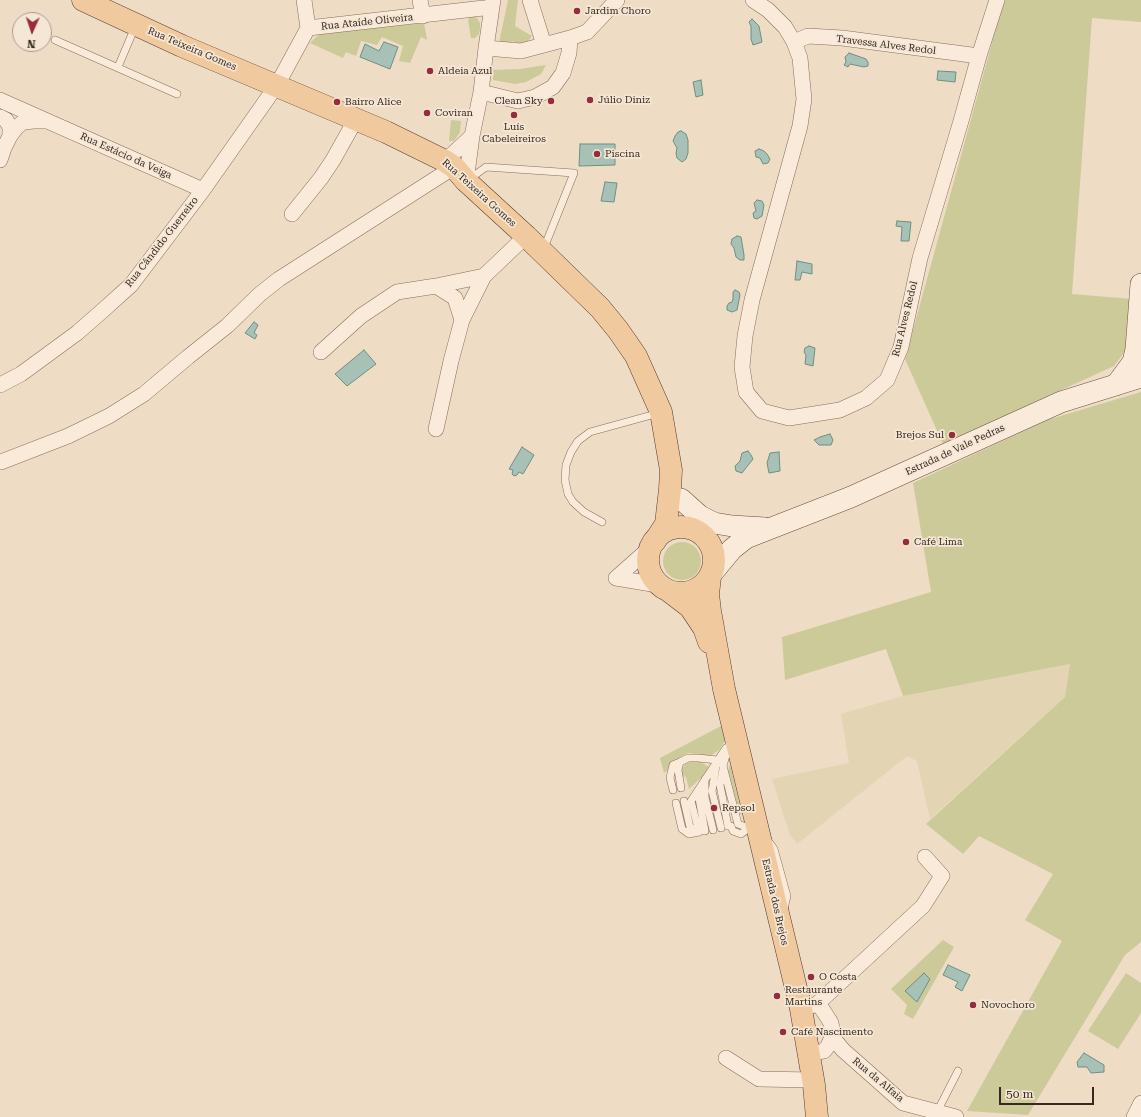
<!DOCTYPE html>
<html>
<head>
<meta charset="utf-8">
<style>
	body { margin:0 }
	#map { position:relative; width:1141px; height:1117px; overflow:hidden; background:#eedcc5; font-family:"Roboto Serif",serif }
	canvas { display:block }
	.north { position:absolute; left:12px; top:12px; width:40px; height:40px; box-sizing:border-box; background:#f5e7d5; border:1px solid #aa9b8c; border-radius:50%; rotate:183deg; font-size:11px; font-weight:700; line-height:16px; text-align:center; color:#39281f }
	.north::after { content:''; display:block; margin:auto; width:14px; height:18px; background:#972c3d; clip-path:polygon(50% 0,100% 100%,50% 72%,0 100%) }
	.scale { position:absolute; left:999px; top:1087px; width:95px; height:18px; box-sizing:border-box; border:2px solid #39281f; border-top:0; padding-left:5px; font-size:12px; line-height:14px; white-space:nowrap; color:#39281f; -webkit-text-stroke:3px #f5e7d5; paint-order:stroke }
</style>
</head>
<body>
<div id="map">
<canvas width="1141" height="1117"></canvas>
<div class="north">N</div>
<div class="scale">50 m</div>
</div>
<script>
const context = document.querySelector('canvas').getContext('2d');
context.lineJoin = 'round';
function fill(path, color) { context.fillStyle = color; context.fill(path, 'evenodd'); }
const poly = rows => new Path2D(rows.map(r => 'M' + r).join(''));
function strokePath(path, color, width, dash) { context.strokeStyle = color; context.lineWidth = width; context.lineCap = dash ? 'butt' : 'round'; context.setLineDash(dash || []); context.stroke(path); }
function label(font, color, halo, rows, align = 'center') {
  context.font = font + ' "Roboto Serif",serif'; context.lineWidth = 3.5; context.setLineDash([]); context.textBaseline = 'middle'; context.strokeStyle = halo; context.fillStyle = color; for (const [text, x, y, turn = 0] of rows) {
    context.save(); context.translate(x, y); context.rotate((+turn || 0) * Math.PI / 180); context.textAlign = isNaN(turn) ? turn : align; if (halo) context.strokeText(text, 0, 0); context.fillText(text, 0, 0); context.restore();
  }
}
fill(poly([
	[1070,664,1065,697,930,819,917,761,907,756,797,844,790,835,772,779,849,763,841,714,903,696]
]), '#e3d4b3');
fill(poly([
	[508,0,518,0,515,26,532,36,524,46,513,41,507,47,499,43],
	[1002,0,1141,0,1141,22,1092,18,1072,294,1132,299,1130,345,1114,366,943,444,905,359,992,43],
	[470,16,473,16,477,18,480,23,480,29,479,34,475,38,471,38,468,20],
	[424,23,427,40,421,37,410,63,399,61,403,46,382,37,377,45,361,41,356,56,346,52,343,58,310,43,320,33],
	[546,65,541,74,526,82,515,84,493,80,493,70,520,69],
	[451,120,461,121,460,132,454,141,449,141],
	[1141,392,1141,942,1125,955,1028,1115,967,1111,1062,941,1025,920,1053,874,979,836,963,854,926,824,1065,697,1070,664,903,696,886,649,785,680,782,637,931,592,913,483,1047,420],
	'663 561a19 19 0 1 1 38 0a19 19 0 1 1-38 0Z',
	[721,726,725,741,719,750,710,756,688,753,681,757,664,773,660,758],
	[697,760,709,767,701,778,689,789,686,777,681,776,682,770,685,764,690,761],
	[730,764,742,815,736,811,727,774],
	[943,940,954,947,913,1019,904,1014,907,1005,891,989],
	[1126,973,1141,983,1141,1013,1118,1049,1088,1031]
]), '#ccca99');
const water = poly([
	[752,19,759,26,762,42,753,45,751,39,751,26,749,22,752,19],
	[384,42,398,47,390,69,360,57,365,44,379,51,384,42],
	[849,53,866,59,868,62,868,66,864,67,850,64,848,67,844,65,846,62,845,57,849,53],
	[938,71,956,72,955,82,937,80,938,71],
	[701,80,703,95,696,97,693,82,701,80],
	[681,131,686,134,688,140,688,153,686,159,682,162,677,158,676,153,677,148,673,141,675,136,678,132,681,131],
	[580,144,615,144,615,165,579,166,580,144],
	[759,149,764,151,767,154,770,159,768,163,763,164,760,158,756,157,755,151,759,149],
	[605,182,617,183,614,202,601,201,605,182],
	[757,200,762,201,764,205,762,216,757,219,754,218,753,213,756,211,754,203,757,200],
	[897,221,911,222,909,241,901,241,902,227,896,226,897,221],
	[737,236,741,237,744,255,744,260,740,260,736,257,734,248,731,244,732,239,737,236],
	[797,261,812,264,812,274,802,272,800,280,795,280,797,261],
	[735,290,739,292,740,295,737,310,732,312,727,310,727,306,729,303,732,302,733,299,733,292,735,290],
	[254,322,258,325,254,333,257,335,255,339,245,333,254,322],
	[809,346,815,348,813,366,805,364,806,355,804,352,805,348,809,346],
	[364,350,376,364,347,386,335,374,364,350],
	[830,434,833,440,831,445,819,445,814,440,820,437,830,434],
	[522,447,534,455,523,474,519,472,517,475,514,476,512,474,513,470,509,469,522,447],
	[748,451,751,455,753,459,742,473,736,471,735,466,740,461,742,453,748,451],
	[779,452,780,471,769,473,767,463,770,453,779,452],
	[948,965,970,975,962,991,955,987,958,982,943,975,948,965],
	[924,973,930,979,917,1002,905,991,924,973],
	[1084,1053,1104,1065,1104,1072,1091,1073,1087,1067,1078,1067,1077,1062,1084,1053]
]);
fill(water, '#a7c1b6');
strokePath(water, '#6d9082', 1);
const service = poly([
	[55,40,177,94],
	[118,67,135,27],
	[468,180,486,167,574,173,544,248],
	[602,522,584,512,573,502,568,494,565,480,566,465,571,452,578,441,590,432,659,413],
	[730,741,723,766,738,824,754,830],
	[723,769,720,785,728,826],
	[705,779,705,797,713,830],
	[681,788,678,770,680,762,688,758,698,758,717,760,712,791,721,828],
	[673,790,670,778,671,773,673,765,680,762],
	[698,793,705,831],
	[684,801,690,827,699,832],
	[676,803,682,829,689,834,699,832],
	[731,826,733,831,741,834,749,828],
	[699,832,691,801,726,748],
	[769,842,774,849,787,896,784,909],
	[937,1112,958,1071]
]);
const minor = poly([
	[304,0,308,28],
	[420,0,423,16],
	[530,0,544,45],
	[753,0,768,10,785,27,794,42,800,58,802,79,804,99,800,126,752,300,745,336,742,367,746,392,762,411,789,418,840,410,866,398,887,380,901,347,920,258,961,121,979,56,997,0],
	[794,42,808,36,842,38,979,56],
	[486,48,521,51,570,38,587,32,617,0],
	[481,92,518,101,535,97,553,87,563,73,569,53,570,38],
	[0,100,203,190],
	[0,117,6,120,10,127,10,136],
	[0,160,4,148,10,136,16,128,23,122,34,121,44,121],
	[445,161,472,136],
	[466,181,472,136,481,92,486,48,493,0],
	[292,214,321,178,333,160,356,119],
	[436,286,455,298,462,320],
	[321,352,361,316,397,292,436,286,484,276,526,236],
	[0,385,21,374,77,333,101,312,131,285,203,190,277,85,308,28,492,7],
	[436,429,451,361,462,320,484,276],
	[1,462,68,436,109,416,144,394,188,357,227,326,260,294,279,279,454,167],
	[616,578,651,547],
	[616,578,658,585],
	[817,1004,923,906,942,876,925,857],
	[808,1007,817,1004,822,1009,826,1015,831,1023,832,1029,832,1037,828,1046,824,1051,809,1054],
	[832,1037,843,1050,903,1103,956,1117],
	[726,1058,759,1079,813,1080],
	[1134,1117,1141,1103]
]);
const secondary = poly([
	[1116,385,1133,362,1136,349,1141,284],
	[681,499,700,516,714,523,732,526,765,528],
	[713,572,732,549,746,538,851,497,1061,402,1141,377]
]);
const primary = poly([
	[83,0,182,46,386,132,445,161,454,167,466,181,526,236,600,308,618,330,636,356,661,412,671,470,670,489,666,524,655,541],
	'648 560a33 33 0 1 1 66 0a33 33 0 1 1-66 0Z',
	[710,577,708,594,710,611,724,689,801,1009,814,1085,817,1117],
	[669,591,690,607,704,628,709,642]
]);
strokePath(service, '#896d5b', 8);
strokePath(minor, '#896d5b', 16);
strokePath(secondary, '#6b4e3f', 22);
strokePath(primary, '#573c2f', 23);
strokePath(service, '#f9ead9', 7);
strokePath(minor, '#f9ead9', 15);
strokePath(secondary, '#f9ead9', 21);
strokePath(primary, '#f0ca9e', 22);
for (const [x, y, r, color] of [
	[577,11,4,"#972c3d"],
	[430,71,4,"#972c3d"],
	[590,100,4,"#972c3d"],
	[551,101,4,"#972c3d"],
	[337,102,4,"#972c3d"],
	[427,113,4,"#972c3d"],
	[514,115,4,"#972c3d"],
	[597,154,4,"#972c3d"],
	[952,435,4,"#972c3d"],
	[906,542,4,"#972c3d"],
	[714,808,4,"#972c3d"],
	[811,977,4,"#972c3d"],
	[777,996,4,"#972c3d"],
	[973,1005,4,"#972c3d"],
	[783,1032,4,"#972c3d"]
]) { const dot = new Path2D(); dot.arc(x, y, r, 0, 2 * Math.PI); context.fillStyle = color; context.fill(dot); strokePath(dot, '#f5e7d5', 1.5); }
label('10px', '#39281f', '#f5e7d5', [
	["Jardim Choro",585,11],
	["Aldeia Azul",438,71],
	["Júlio Diniz",598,100],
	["Clean Sky",543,101,"right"],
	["Bairro Alice",345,102],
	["Coviran",435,113],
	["Luís",514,127,"center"],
	["Cabeleireiros",514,139,"center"],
	["Piscina",605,154],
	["Brejos Sul",944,435,"right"],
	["Café Lima",914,542],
	["Repsol",722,808],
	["O Costa",819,977],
	["Restaurante",785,990],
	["Martins",785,1002],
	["Novochoro",981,1005],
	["Café Nascimento",791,1032]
], 'left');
label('10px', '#39281f', '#f5e7d5', [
	["Rua Ataíde Oliveira",367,22,-6],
	["Travessa Alves Redol",886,45,7],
	["Rua Teixeira Gomes",192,49,23],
	["Rua Estácio da Veiga",126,156,24],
	["Rua Teixeira Gomes",479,193,42],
	["Rua Cândido Guerreiro",162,242,-52],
	["Rua Alves Redol",905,319,-76],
	["Estrada de Vale Pedras",955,450,-25],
	["Estrada dos Brejos",775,902,77],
	["Rua da Alfaia",878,1080,40]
]);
</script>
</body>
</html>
